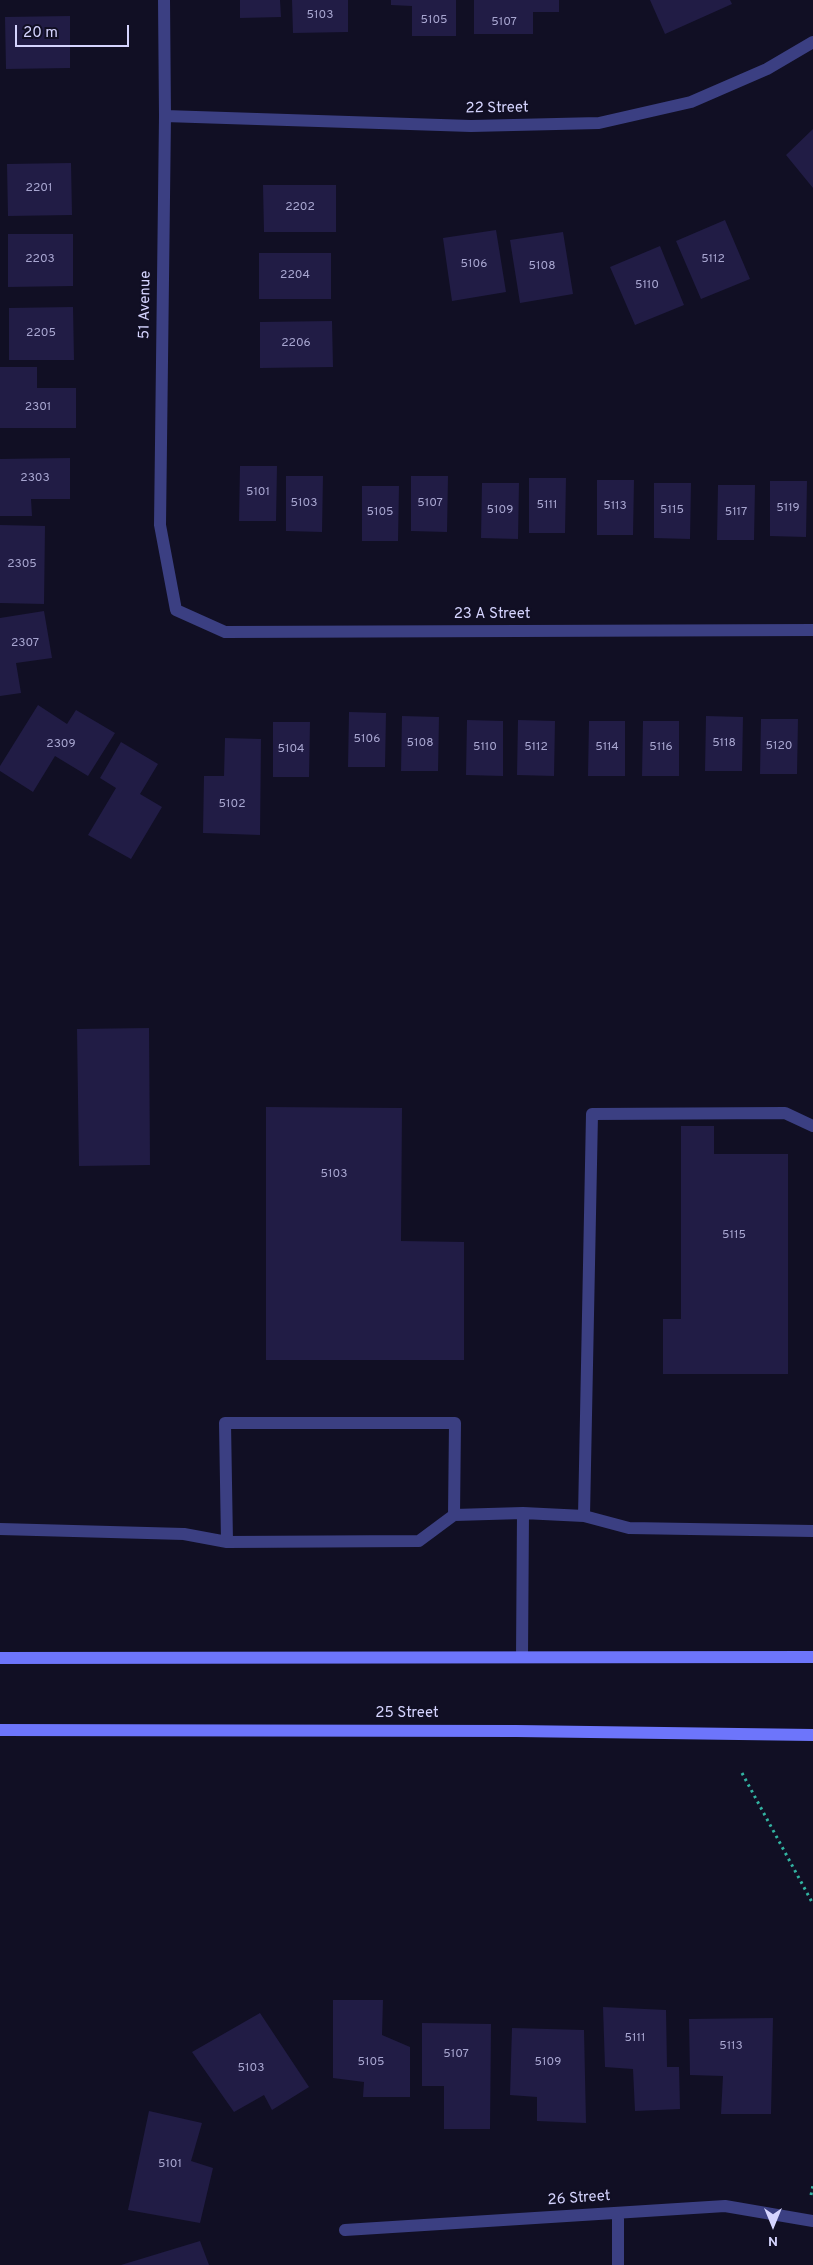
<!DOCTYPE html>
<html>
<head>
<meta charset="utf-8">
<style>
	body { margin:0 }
	#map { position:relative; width:813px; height:2265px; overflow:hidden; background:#110f24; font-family:Overpass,sans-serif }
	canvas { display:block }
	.north { position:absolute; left:748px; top:2200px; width:50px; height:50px; -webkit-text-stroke:4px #110f24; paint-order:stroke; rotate:180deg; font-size:14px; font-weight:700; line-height:20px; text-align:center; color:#d5d4fe }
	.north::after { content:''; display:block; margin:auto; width:18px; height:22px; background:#d5d4fe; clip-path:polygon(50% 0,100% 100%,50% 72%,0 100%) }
	.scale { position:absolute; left:15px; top:25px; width:114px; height:22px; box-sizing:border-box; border:2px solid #d5d4fe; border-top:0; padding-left:6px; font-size:15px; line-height:18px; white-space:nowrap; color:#d5d4fe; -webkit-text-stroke:4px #110f24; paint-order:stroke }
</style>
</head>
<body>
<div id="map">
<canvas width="813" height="2265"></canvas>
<div class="north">N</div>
<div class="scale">20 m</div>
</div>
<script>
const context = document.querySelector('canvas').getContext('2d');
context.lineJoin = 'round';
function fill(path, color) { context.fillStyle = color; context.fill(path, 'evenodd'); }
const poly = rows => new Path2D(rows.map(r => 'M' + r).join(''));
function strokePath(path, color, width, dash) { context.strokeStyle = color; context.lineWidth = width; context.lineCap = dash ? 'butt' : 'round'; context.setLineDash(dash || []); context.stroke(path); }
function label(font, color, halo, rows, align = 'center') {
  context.font = font + ' Overpass,sans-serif'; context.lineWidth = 4; context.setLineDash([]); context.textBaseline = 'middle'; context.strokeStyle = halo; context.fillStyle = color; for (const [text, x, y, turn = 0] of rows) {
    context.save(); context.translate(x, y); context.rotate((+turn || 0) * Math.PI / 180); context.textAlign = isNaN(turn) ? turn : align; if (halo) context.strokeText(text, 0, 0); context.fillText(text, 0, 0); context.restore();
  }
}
fill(poly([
	[240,0,280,0,281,17,240,18],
	[292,0,348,0,348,32,293,33],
	[391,0,456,0,456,36,412,36,412,6,391,5],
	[474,0,559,0,559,12,533,12,533,34,474,34],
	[650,0,730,0,732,4,665,34],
	[70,16,70,68,6,69,5,17],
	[813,129,813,188,786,155],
	[71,163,72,215,8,216,7,164],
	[263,185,336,185,336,232,264,232],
	[725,220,750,279,701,299,676,241],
	[496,230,506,292,452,301,443,238],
	[563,232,573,294,520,303,510,240],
	[8,234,73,234,73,286,8,287],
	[660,246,684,305,635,325,610,267],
	[259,253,331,253,331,299,259,299],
	[73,307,74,360,9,360,9,308],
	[332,321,333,367,260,368,260,322],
	[0,367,37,367,37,388,76,388,76,428,0,428],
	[70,458,70,499,31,499,32,516,0,516,0,459],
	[240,466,277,466,276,521,239,521],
	[286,476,323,476,322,532,286,531],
	[411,476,448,476,447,532,411,531],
	[529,478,566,478,565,533,529,533],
	[597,480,634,480,633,535,597,535],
	[770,481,807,481,806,537,770,536],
	[482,483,519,483,518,539,481,538],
	[654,483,691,483,690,539,654,538],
	[718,485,755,485,754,540,717,540],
	[362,486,399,486,398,541,362,541],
	[0,525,45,526,44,604,0,603],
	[44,611,52,658,16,663,21,693,0,696,0,618],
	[38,705,67,724,76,710,115,733,88,776,55,756,33,792,0,771,0,766],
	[349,712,386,713,385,767,348,767],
	[402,716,439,717,438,771,401,771],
	[706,716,743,717,742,771,705,771],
	[761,719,798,719,797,774,760,774],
	[467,720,503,721,503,776,466,775],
	[518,720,555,721,554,776,517,775],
	[589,721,625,721,625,776,588,776],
	[643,721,679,721,679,776,642,776],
	[273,722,310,722,309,777,273,777],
	[225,738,261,739,260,835,203,833,204,776,224,776],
	[121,742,158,764,140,794,162,807,131,859,88,835,116,788,100,778],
	[149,1028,150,1165,79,1166,77,1029],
	[266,1107,402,1108,401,1241,464,1242,464,1360,266,1360],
	[681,1126,714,1126,714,1154,788,1154,788,1374,663,1374,663,1319,681,1319],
	[333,2000,383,2000,382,2035,410,2047,410,2097,363,2097,364,2082,333,2078],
	[603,2007,666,2010,667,2067,679,2067,680,2109,635,2111,633,2069,605,2067],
	[260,2013,309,2087,272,2110,264,2095,234,2112,192,2052],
	[773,2018,771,2114,721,2114,723,2076,690,2075,689,2019],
	[422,2023,491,2024,490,2129,444,2129,444,2086,422,2086],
	[512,2028,584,2030,586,2123,537,2121,537,2097,510,2095],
	[149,2111,202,2123,191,2161,213,2168,200,2223,128,2210],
	[200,2241,209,2265,121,2265]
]), '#211c45');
strokePath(poly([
	[742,1773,813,1904],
	[811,2195,813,2185]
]), '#32b3a1', 3, [2.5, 4]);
strokePath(poly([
	[523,1513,584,1516,629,1528,813,1531],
	[584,1516,592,1114,785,1113,813,1126],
	[0,1529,184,1534,227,1542,419,1541,454,1515,523,1513,522,1657],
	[227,1542,225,1423,455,1423,454,1515]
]), '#3b3f82', 12);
strokePath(poly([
	[164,0,165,116,160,525,176,610,225,632,813,630],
	[165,116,471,126,599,123,691,102,767,69,813,42],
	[618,2213,618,2265],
	[345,2230,725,2206,813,2221]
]), '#3b3f82', 12);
strokePath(poly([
	[0,1658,813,1657],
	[0,1730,516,1731,813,1735]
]), '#6d75fb', 12);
label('12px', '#a8a6d0', null, [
	["5103",320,16],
	["5105",434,21],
	["5107",504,23],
	["2201",39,189],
	["2202",300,208],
	["2203",40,260],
	["5112",713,260],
	["5106",474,265],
	["5108",542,267],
	["2204",295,276],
	["5110",647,286],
	["2205",41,334],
	["2206",296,344],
	["2301",38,408],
	["2303",35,479],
	["5101",258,493],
	["5103",304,504],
	["5107",430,504],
	["5111",547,506],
	["5113",615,507],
	["5119",788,509],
	["5109",500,511],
	["5115",672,511],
	["5105",380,513],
	["5117",736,513],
	["2305",22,565],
	["2307",25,644],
	["5106",367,740],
	["5108",420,744],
	["5118",724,744],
	["2309",61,745],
	["5120",779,747],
	["5110",485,748],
	["5112",536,748],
	["5114",607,748],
	["5116",661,748],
	["5104",291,750],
	["5102",232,805],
	["5103",334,1175],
	["5115",734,1236],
	["5111",635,2039],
	["5113",731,2047],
	["5107",456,2055],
	["5105",371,2063],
	["5109",548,2063],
	["5103",251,2069],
	["5101",170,2165]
]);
label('15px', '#d5d4fe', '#110f24', [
	["22 Street",497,109,-1],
	["51 Avenue",146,305,-89],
	["23 A Street",492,615],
	["25 Street",407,1714],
	["26 Street",579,2199,-4]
]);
</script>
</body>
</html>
